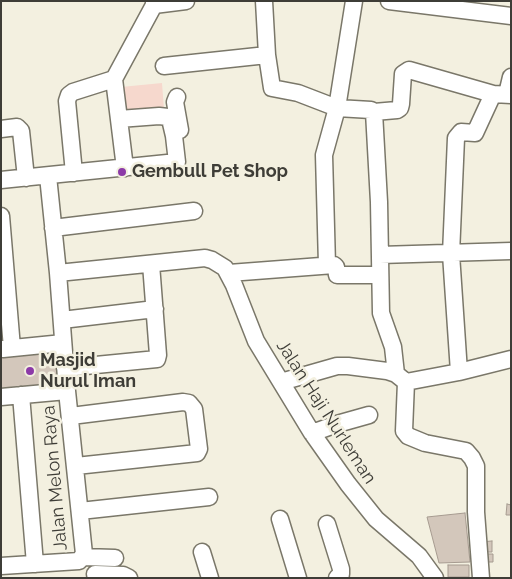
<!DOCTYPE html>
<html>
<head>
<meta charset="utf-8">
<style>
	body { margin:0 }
	#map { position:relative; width:512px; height:579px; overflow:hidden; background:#f3f0e0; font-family:Raleway,sans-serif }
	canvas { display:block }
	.frame { position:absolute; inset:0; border:2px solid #3e3d37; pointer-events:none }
</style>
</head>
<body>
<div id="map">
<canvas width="512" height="579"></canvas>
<div class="frame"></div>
</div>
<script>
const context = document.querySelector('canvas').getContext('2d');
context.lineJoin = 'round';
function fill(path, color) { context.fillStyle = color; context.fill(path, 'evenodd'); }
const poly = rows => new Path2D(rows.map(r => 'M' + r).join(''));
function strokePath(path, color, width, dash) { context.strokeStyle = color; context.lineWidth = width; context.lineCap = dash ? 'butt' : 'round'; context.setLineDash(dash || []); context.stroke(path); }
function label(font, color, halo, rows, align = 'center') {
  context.font = font + ' Raleway,sans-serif'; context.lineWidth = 5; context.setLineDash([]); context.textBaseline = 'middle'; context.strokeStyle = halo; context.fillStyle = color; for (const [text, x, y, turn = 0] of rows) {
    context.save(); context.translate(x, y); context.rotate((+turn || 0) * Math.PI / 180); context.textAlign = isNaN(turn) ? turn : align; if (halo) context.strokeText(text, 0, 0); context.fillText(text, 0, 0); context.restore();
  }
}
fill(poly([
	[162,83,164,109,123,113,121,87]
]), '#f6d8cd');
const building = poly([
	[58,349,61,388,1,394,1,354,58,349],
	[507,504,511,505,511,515,506,515,507,504],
	[465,513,470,562,439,563,427,517,465,513],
	[492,541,492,552,480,552,480,542,492,541],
	[481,554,493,554,493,562,481,562,481,554],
	[448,565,469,565,469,577,448,577,448,565]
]);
fill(building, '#d3c7bb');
strokePath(building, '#a69b90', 1);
const minor = poly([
	[264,1,267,55,272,88,298,93,337,108,371,110,374,112,397,110,400,108,401,104,403,74,409,70,493,94,511,95],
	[389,1,511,16],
	[154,5,186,1],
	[164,66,267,55],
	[507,94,511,77],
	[177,97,175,102,180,130],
	[374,112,379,202,381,313,393,347,396,374],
	[119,119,159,116,168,117,170,119,174,136,177,162],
	[1,129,17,127,21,131,26,178],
	[125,168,114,79,154,5,154,1],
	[74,173,67,101,69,95,73,92,114,79],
	[1,180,177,162],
	[1,216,12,348],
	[53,228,194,211],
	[380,255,511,251],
	[327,265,324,155,337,108,354,1],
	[58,273,205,258,212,260,225,268,234,285,256,341,312,433,348,484,376,519,419,556,435,578],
	[229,273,334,265,336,267,337,275,380,275],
	[62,320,155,309],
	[3,349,63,343],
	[65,368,157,359,158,355,151,264],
	[459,372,451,254,456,138,461,132,475,133,493,94],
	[281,382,337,366,348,366,387,371,396,374,406,382,459,372,511,359],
	[406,382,404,431,408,436,425,443,466,451,472,458,476,466,476,512,481,578],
	[21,395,35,564],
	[1,397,67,391],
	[71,416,183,402,189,403,194,409,199,449,197,453,76,466],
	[312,433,337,424,369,415],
	[80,511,209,497],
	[280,519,298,578],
	[327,524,341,569,341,574,337,578],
	[202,552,210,578],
	[83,557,115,558],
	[1,566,79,561,84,554,67,391,58,273,48,176],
	[95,574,123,575,129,578]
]);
strokePath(minor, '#7a7769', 19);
strokePath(minor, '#fff', 16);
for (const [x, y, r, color] of [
	[122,172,5,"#8c3aa8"],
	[30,371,5,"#8c3aa8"]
]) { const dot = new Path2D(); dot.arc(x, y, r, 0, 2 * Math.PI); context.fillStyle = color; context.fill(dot); strokePath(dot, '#f3f0e0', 2); }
label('bold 18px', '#3e3d37', '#f3f0e0', [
	["Gembull Pet Shop",132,172],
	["Masjid",40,361],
	["Nurul Iman",40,382]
], 'left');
label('18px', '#3e3d37', '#f3f0e0', [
	["Jalan Haji Nurleman",326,412,57],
	["Jalan Melon Raya",55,478,-95]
]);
</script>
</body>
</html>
